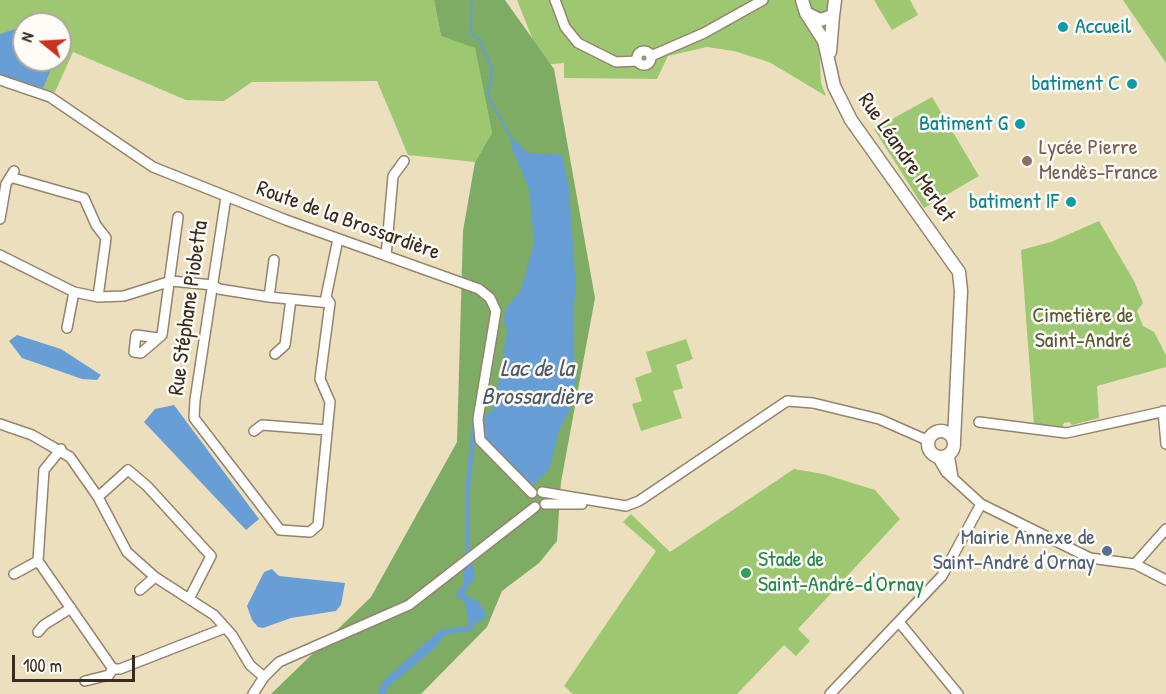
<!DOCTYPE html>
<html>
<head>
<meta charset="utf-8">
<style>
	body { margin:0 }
	#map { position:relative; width:1166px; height:694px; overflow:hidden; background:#ecdfbe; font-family:"Patrick Hand",sans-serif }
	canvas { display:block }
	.north { position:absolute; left:12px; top:12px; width:60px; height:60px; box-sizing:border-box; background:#fdfcf7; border:2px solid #afa8a0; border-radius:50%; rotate:288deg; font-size:16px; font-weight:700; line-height:24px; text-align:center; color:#3b2a1e }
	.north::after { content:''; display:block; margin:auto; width:21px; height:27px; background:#c8321e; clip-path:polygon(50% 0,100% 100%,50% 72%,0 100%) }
	.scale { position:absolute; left:12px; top:655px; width:123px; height:27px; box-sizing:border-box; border:3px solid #3b2a1e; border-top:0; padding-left:8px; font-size:18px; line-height:21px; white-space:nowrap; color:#3b2a1e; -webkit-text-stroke:4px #fdfcf7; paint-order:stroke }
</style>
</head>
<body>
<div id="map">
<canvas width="1166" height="694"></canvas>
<div class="north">N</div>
<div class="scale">100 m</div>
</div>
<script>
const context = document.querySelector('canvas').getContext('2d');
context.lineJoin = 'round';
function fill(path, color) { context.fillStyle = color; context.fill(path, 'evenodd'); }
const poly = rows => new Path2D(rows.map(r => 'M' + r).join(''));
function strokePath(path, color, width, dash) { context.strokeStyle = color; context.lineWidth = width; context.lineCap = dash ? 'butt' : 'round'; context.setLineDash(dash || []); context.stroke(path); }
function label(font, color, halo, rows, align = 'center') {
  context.font = font + ' "Patrick Hand",sans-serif'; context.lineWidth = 5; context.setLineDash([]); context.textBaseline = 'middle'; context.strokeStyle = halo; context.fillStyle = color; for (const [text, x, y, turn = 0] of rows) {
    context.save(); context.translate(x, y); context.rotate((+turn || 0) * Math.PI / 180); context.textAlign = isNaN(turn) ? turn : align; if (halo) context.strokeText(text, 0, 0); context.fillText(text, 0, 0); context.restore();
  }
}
fill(poly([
	[0,0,434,0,441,36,475,47,492,133,475,162,408,155,377,81,252,82,224,101,186,100,73,52,55,92,0,78],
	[24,24,60,24,60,60,24,60],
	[517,0,828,0,826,14,822,16,819,45,821,83,826,96,769,62,734,51,707,47,668,56,657,79,564,78,564,63,543,65],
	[874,0,910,0,918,15,892,30],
	[1123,0,1166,0,1166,63],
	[932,97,979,176,924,208,874,129],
	[1099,221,1134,281,1143,303,1137,311,1143,326,1154,332,1166,355,1166,367,1097,386,1099,418,1072,425,1069,422,1064,423,1062,428,1034,426,1021,250,1051,242],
	[686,339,693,359,676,365,683,388,673,391,682,418,641,431,632,404,642,401,635,378,652,372,646,352],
	[794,469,823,474,875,490,900,519,798,629,810,641,796,656,784,645,737,694,573,694,564,686,656,551,623,522,631,514,670,552]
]), '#9ec772');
fill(poly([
	[434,0,505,0,554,69,595,298,561,482,557,541,539,563,502,591,487,627,421,694,271,694,371,597,457,442,463,231,475,162,492,133,475,48,441,36]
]), '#7eac64');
fill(poly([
	[15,29,24,31,24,60,55,60,43,88,0,74,0,34],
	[510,136,528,153,562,155,569,188,576,289,573,310,575,383,572,405,559,431,549,470,532,486,521,478,487,439,483,431,485,415,492,411,496,397,507,331,504,320,506,308,521,290,534,242,529,189,512,148],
	[17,335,61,349,101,375,97,380,82,379,22,358,9,341],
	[174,405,259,519,246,530,144,422,155,409],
	[472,421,475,441,470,488,469,544,471,553,466,557,466,485],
	[472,562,475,577,464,594,479,602,486,614,485,619,475,623,472,631,446,634,435,648,389,686,385,694,378,694,382,682,440,630,469,626,465,602,455,595,464,584,463,568],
	[272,569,279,576,345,583,341,605,336,611,291,618,263,628,258,627,252,620,247,606,264,572]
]), '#679ed5');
strokePath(poly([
	[472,0,471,34,479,39,492,69,488,96,510,136]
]), '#679ed5', 2);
const minor = poly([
	[555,0,565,27,578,43,616,62,638,61],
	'637 58a7 7 0 1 1 14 0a7 7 0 1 1-14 0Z',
	[651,56,704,33,763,0],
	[0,80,50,97,153,167,286,220,479,289,490,298,496,311,478,419,480,440,532,493],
	[10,177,84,198,96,225,106,238,98,297],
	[226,197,195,400,194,418,280,530,310,532,318,525,330,402,320,379,330,303,326,297,338,239],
	[0,219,6,184,14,171],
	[0,255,74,292,98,297,124,296,171,281,213,285,219,289,269,297,330,303],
	[386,256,393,176,404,161],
	[269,297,274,260],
	[67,328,74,292],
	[158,338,136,335,134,352,141,353,162,335,178,217],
	[275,354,285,345,291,299],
	[1163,411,1166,444],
	[979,422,1066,433,1166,411],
	[0,424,32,435,70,457,98,497,127,552,155,577,214,615,232,635,250,665,264,677],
	[254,431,262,425,327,430],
	[61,449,44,470,38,561,113,669,120,669,225,628],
	[949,454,953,477],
	[936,455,946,472,981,504,1090,558,1135,564,1166,580],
	[542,492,626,506,639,501,787,401,813,403,879,419,929,441],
	[98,497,128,470,147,486,211,556,190,597],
	[545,504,582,504],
	[1135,564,1166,529],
	[14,574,38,561],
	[140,590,155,577],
	[899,622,958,694],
	[38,632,44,625,71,608],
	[85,681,109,675,113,669],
	[253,694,264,677,279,662,409,605,535,507],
	[830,694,942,576,981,504]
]);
const tertiary = poly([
	[802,0,806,13,820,20,833,16,835,0],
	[806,13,824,41,834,86,851,120,959,272,961,291,954,441],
	[830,52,833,16],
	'928 444a13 13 0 1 1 26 0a13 13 0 1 1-26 0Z'
]);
strokePath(minor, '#94846e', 12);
strokePath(tertiary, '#94846e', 15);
strokePath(minor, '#fff', 9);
strokePath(tertiary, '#fff', 12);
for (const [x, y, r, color] of [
	[1063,27,6,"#0f9aa8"],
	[1132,84,6,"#0f9aa8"],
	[1020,124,6,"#0f9aa8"],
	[1027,161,6,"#8d6e63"],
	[1071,202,6,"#0f9aa8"],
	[1107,551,6,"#5c6f8a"],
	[746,573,6,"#2e9e5b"]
]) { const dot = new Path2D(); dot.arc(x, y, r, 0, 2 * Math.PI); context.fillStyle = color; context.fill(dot); strokePath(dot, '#fdfcf7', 2); }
label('22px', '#0d838f', '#fdfcf7', [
	["Accueil",1075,27,"left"],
	["batiment C",1120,84],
	["Batiment G",1008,124],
	["batiment IF",1059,202]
], 'right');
label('22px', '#785e54', '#fdfcf7', [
	["Lycée Pierre",1039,148],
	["Mendès-France",1039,173]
], 'left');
label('22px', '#3b2a1e', '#fdfcf7', [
	["Rue Léandre Merlet",906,158,55],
	["Route de la Brossardière",348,221,20],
	["Rue Stéphane Piobetta",189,308,-82]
]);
label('22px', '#595937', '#fdfcf7', [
	["Cimetière de",1083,316],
	["Saint-André",1083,341]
]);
label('22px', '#4e5e75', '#fdfcf7', [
	["Mairie Annexe de",1095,538],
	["Saint-André d'Ornay",1095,563]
], 'right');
label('22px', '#27864d', '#fdfcf7', [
	["Stade de",758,560],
	["Saint-André-d'Ornay",758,585]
], 'left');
label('italic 24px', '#4d5867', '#fdfcf7', [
	["Lac de la",537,370],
	["Brossardière",537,398]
]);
</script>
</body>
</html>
